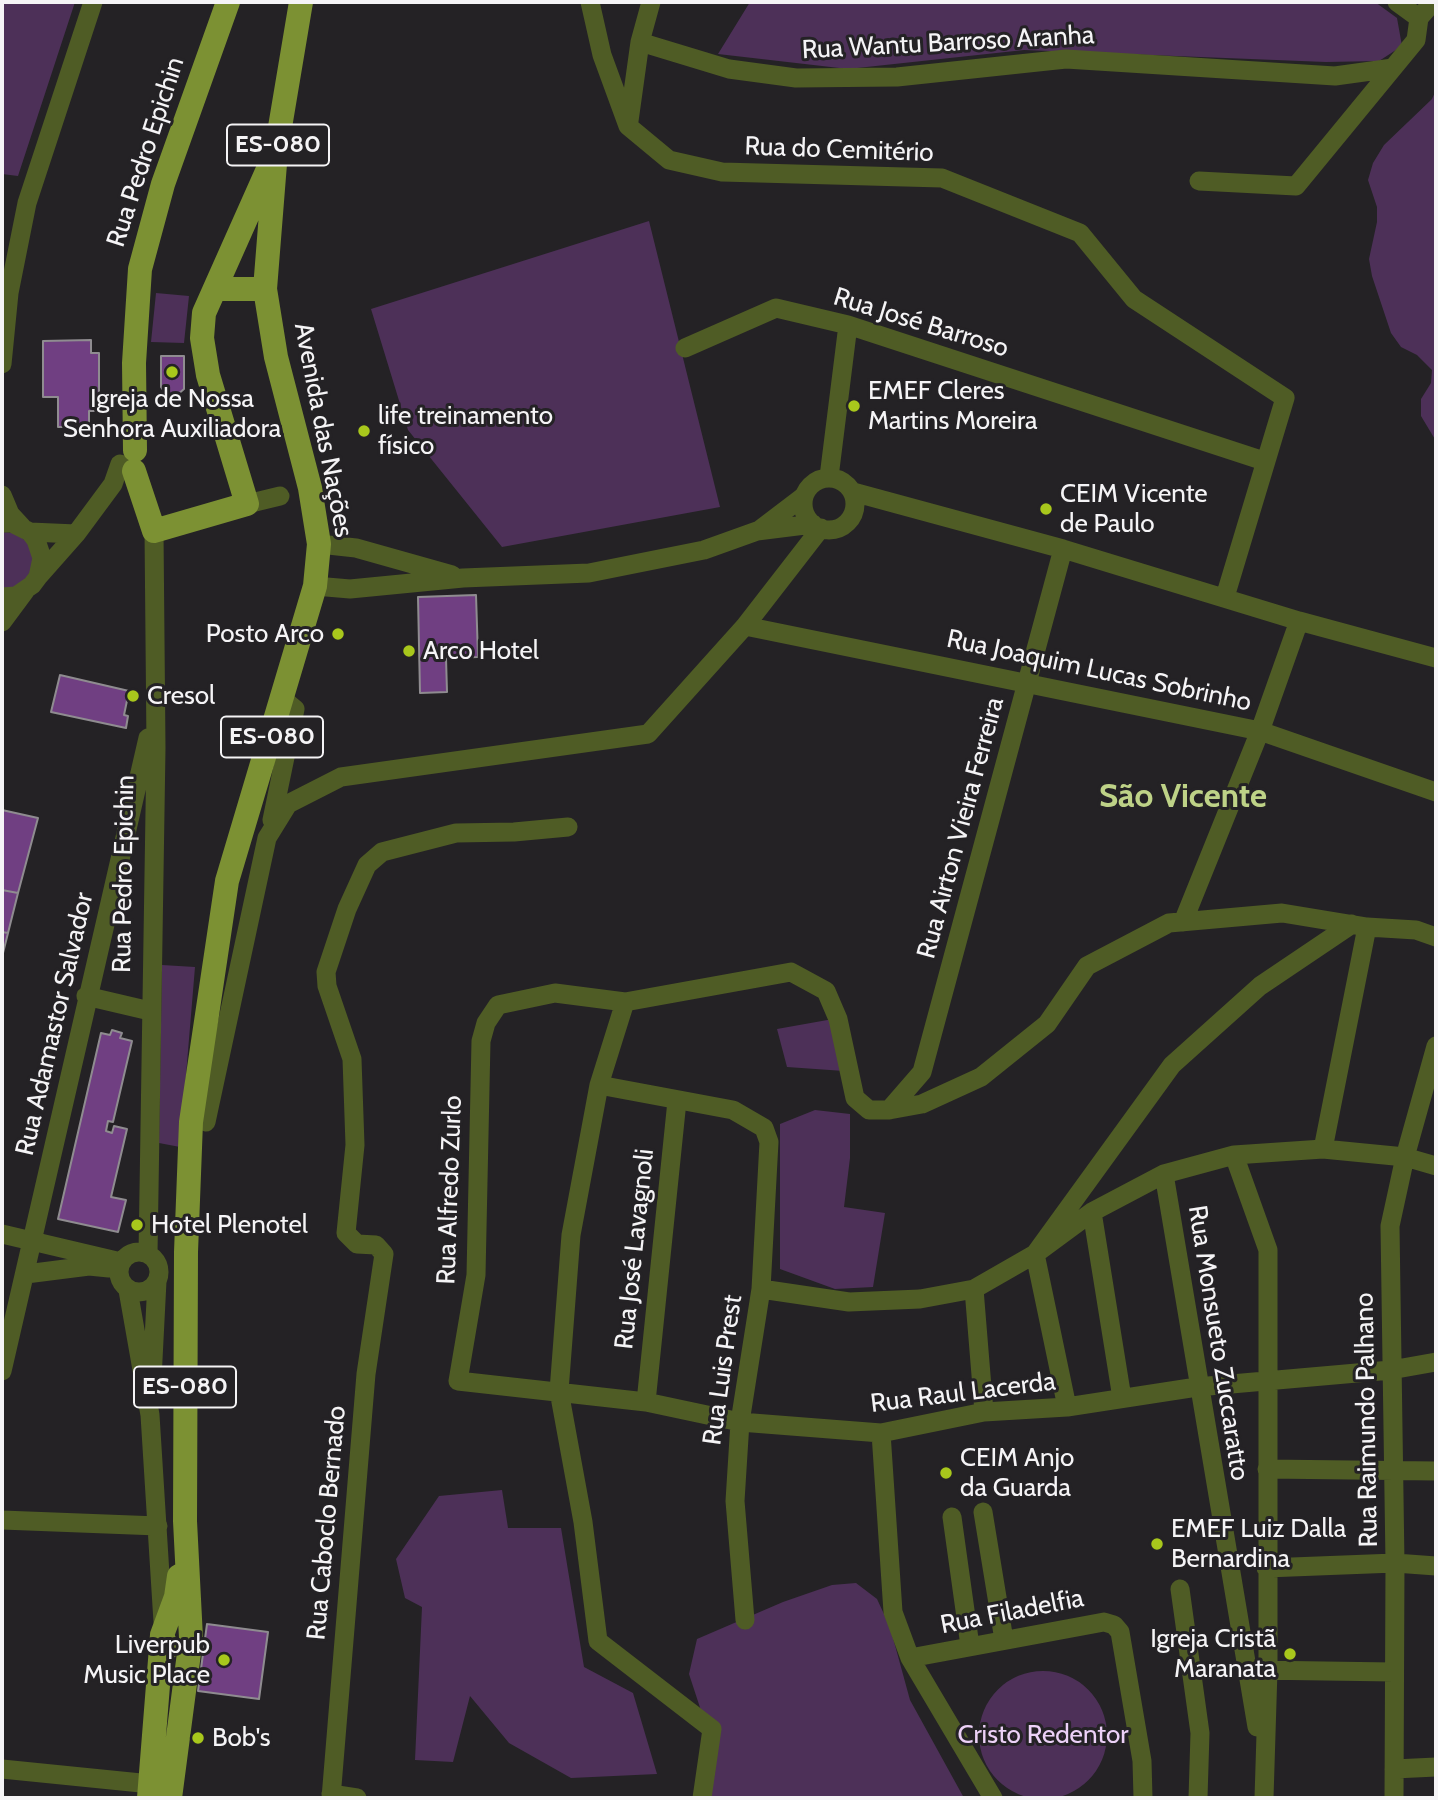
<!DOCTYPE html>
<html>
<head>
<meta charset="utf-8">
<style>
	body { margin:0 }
	#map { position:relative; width:1438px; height:1800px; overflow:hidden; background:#242225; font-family:Cabin,sans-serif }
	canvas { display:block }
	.frame { position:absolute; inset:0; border:4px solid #f5f4f6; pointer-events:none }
</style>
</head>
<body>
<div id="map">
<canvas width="1438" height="1800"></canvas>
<div class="frame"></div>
</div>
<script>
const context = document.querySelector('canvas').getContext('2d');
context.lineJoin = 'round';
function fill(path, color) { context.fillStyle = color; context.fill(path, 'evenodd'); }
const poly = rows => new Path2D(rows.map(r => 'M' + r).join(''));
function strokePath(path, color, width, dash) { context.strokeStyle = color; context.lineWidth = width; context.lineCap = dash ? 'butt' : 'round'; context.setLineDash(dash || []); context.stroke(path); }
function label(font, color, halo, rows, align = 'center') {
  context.font = font + ' Cabin,sans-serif'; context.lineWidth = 6; context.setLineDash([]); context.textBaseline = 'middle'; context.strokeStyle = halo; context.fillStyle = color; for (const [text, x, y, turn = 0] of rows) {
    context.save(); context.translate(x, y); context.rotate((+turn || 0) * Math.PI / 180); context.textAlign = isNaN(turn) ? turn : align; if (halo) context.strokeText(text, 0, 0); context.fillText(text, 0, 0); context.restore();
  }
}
fill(poly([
	[2,2,75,2,18,176,2,174],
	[750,2,1375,2,1397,18,1402,46,1379,61,1326,62,1024,50,848,69,718,54],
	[1436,90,1436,441,1421,416,1421,399,1431,383,1432,370,1417,355,1401,347,1391,333,1372,276,1369,259,1377,222,1377,207,1368,180,1373,163,1384,145,1432,99],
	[649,221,720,507,502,547,408,430,371,309],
	[156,293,189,296,184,343,151,342],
	[2,532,15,533,29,543,35,566,21,586,2,590],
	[162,965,195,967,180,1147,159,1143],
	[833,1019,844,1071,787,1067,777,1029],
	[815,1110,850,1114,850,1158,844,1207,885,1213,873,1287,835,1289,780,1269,780,1124],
	[502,1490,508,1528,561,1528,584,1667,633,1693,657,1774,571,1778,509,1743,470,1696,453,1762,415,1760,422,1607,405,1598,396,1559,439,1496],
	[856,1583,877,1599,890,1627,910,1700,964,1798,708,1798,710,1738,689,1674,697,1639,783,1602,832,1585],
	'979 1735a64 64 0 1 1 128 0a64 64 0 1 1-128 0Z'
]), '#4d3058');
const building = poly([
	[91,340,91,353,99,353,99,411,89,411,89,427,58,427,58,397,43,397,43,341,91,340],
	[161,356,184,356,184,389,177,395,167,396,161,387,161,356],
	[476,595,478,657,446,658,447,692,420,693,418,597,476,595],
	[60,675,129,691,124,715,128,716,126,728,51,712,60,675],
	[2,810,38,818,18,893,2,890,2,810],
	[2,890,18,893,8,933,2,932,2,890],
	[2,932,8,933,2,957,2,932],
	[112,1030,122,1033,120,1038,132,1041,113,1122,108,1121,106,1131,112,1133,114,1126,127,1129,111,1197,126,1200,118,1232,58,1219,101,1033,110,1035,112,1030],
	[207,1624,268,1632,259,1699,198,1691,207,1624]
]);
fill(building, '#703f82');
strokePath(building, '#8f8c90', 2);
strokePath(poly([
	[590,2,602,55,628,126,669,160,722,172,942,178,1080,233,1134,299,1285,398,1225,597],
	[1397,2,1419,18],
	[640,42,729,69,796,78,897,77,1066,59,1335,76,1393,68,1416,40,1419,18,1433,2],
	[629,121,640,42,651,2],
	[1199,181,1296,186,1393,68],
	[685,348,776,308,848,325,1264,461],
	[2,364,9,293,27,203,93,2],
	[829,477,848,325],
	'803 504a26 26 0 1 1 52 0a26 26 0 1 1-52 0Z',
	[853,492,1063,549,1299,621,1436,658],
	[2,495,10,514,22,527],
	[247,504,280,496],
	[2,523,12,523,30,532,36,540,42,558,38,577,32,585,16,596,2,597],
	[758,531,804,496],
	[30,532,76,534],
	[319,544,356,548,452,575],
	[38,577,76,534,113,484,120,464],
	[315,586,350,589,463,578,589,573,704,550,757,531,813,524],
	[2,622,25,591],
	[745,626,1260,731,1436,792],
	[272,820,295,709,283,699],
	[1183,922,1260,731,1299,621],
	[1436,937,1416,930,1367,927,1282,913,1169,923,1087,966,1047,1024,981,1077,922,1104,889,1110,869,1110,855,1098,838,1019,826,991,791,972,625,1002,555,993,498,1005,486,1023,481,1041,476,1275,458,1381,646,1402,740,1422,881,1433,984,1412,1067,1407,1197,1387,1391,1370,1436,1362],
	[86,996,150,1011],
	[625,1002,599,1085,571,1235,559,1391,583,1522,598,1641,712,1729,702,1798],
	[599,1085,733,1110,764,1128,769,1142,761,1289,740,1422,735,1501,745,1620],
	[889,1110,922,1072,1063,549],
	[206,1122,267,838,288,804,341,777,648,734,745,626,821,528],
	[1323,1149,1367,927],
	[1234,1155,1268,1250,1268,1670,1264,1798],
	[1164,1174,1257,1727],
	[1092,1212,1122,1398],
	[2,1234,121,1262],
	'119 1272a20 20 0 1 1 40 0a20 20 0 1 1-40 0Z',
	[148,1254,156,748,154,531],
	[26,1274,89,1266,109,1268],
	[761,1289,849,1302,920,1299,974,1289,1035,1254,1092,1212,1164,1174,1234,1155,1323,1149,1405,1157,1436,1166],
	[974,1289,984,1412],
	[128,1290,150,1415,163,1622],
	[2,1371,148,738],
	[152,1379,157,1281],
	[646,1402,677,1101],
	[1067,1407,1035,1254,1172,1065,1260,986,1352,924],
	[881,1433,893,1612,910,1658,993,1798],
	[1267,1469,1436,1471],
	[983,1512,1004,1640],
	[952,1517,970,1646],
	[2,1520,158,1526],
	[1266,1568,1395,1563,1436,1566],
	[1180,1589,1200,1733,1198,1798],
	[910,1658,1104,1622,1114,1625,1120,1632,1142,1761,1143,1798],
	[1255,1670,1394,1672],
	[2,1769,151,1784],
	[1394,1769,1436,1767],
	[331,1794,357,1798],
	[331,1798,366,1374,384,1254,376,1245,357,1244,346,1233,355,1145,352,1059,327,986,326,972,347,909,367,865,382,852,456,833,514,832,568,827],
	[1394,1798,1395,1563,1390,1226,1405,1157,1436,1046]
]), '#4f5c25', 19);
strokePath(poly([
	[215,289,265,289],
	[135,450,134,363,140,269,163,184,228,2],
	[134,471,154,531,247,504,208,375,202,338,204,313,269,167],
	[167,1648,162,1635,176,1597,179,1576],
	[149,1798,162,1635],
	[170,1798,191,1638,185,1521,186,1252,191,1122,227,881,315,586,319,544,310,488,276,357,265,289,276,151,301,2]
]), '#7c9133', 24);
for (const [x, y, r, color] of [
	[172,372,7,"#a8c71c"],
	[854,406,7,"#a8c71c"],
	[364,431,7,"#a8c71c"],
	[1046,509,7,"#a8c71c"],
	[338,634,7,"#a8c71c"],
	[409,651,7,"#a8c71c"],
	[133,696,7,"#a8c71c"],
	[137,1225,7,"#a8c71c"],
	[946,1473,7,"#a8c71c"],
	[1157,1544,7,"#a8c71c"],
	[1290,1654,7,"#a8c71c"],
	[224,1660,7,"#a8c71c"],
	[198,1738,7,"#a8c71c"]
]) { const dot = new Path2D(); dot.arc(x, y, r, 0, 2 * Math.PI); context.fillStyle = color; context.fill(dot); strokePath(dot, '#242225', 2.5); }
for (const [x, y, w] of [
	[278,145,102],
	[272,737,102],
	[185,1387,102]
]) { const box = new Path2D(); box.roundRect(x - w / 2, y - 20.5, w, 41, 5); context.fillStyle = '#242225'; context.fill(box); strokePath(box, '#f5f4f6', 2); }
label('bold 24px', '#f5f4f6', null, [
	["ES-080",278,145],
	["ES-080",272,737],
	["ES-080",185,1387]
]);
label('26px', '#f5f4f6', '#242225', [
	["Rua Wantu Barroso Aranha",948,43,-3],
	["Rua do Cemitério",839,150,2],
	["Rua Pedro Epichin",146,152,-72],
	["Rua José Barroso",921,323,17],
	["Avenida das Nações",323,430,79],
	["Rua Joaquim Lucas Sobrinho",1099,671,12],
	["Rua Airton Vieira Ferreira",961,828,-75],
	["Rua Pedro Epichin",124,874,-89],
	["Rua Adamastor Salvador",55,1024,-77],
	["Rua Alfredo Zurlo",450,1190,-88],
	["Rua José Lavagnoli",635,1249,-84],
	["Rua Monsueto Zuccaratto",1218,1343,81],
	["Rua Luis Prest",723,1370,-82],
	["Rua Raul Lacerda",963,1393,-7],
	["Rua Raimundo Palhano",1367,1420,-91],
	["Rua Caboclo Bernado",327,1523,-85],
	["Rua Filadelfia",1012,1612,-11]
]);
label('26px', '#f5f4f6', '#242225', [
	["EMEF Cleres",868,391],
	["Martins Moreira",868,421],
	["Igreja de Nossa",172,399,"center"],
	["Senhora Auxiliadora",172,429,"center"],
	["life treinamento",378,416],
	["físico",378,446],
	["CEIM Vicente",1060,494],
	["de Paulo",1060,524],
	["Posto Arco",324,634,"right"],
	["Arco Hotel",423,651],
	["Cresol",147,696],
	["Hotel Plenotel",151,1225],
	["CEIM Anjo",960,1458],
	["da Guarda",960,1488],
	["EMEF Luiz Dalla",1171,1529],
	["Bernardina",1171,1559],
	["Igreja Cristã",1276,1639,"right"],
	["Maranata",1276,1669,"right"],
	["Liverpub",210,1645,"right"],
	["Music Place",210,1675,"right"],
	["Bob's",212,1738]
], 'left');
label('26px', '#ecd1f7', '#242225', [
	["Cristo Redentor",1043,1735]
]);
label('bold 33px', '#bed287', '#242225', [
	["São Vicente",1183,797]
]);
</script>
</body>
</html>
